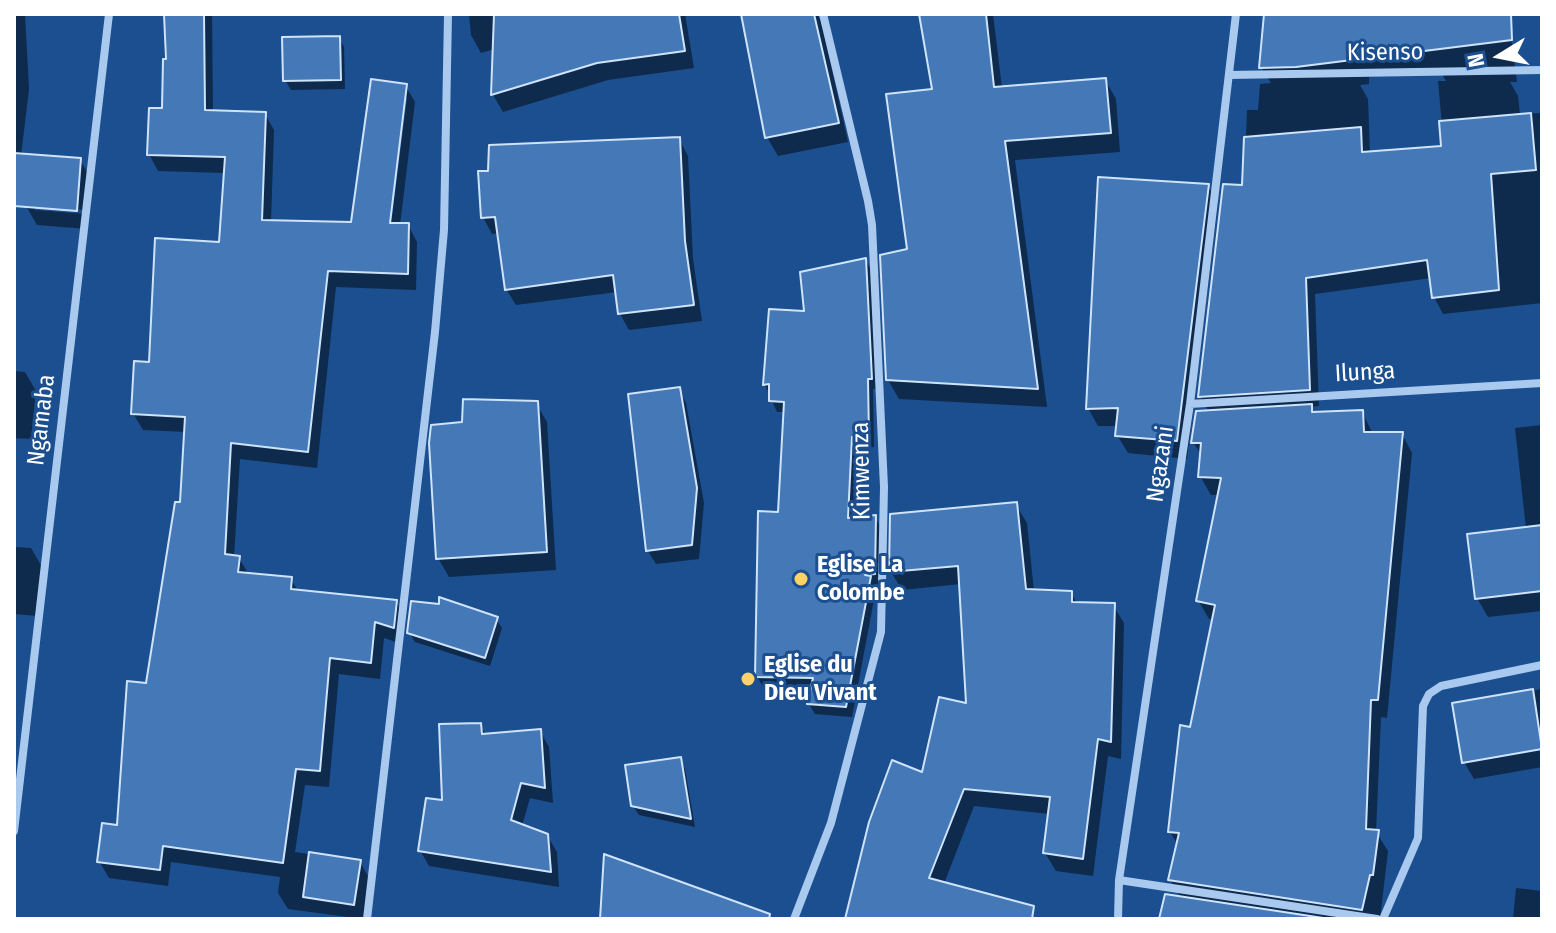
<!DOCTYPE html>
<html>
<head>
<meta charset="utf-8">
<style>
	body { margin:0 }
	#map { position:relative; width:1556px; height:933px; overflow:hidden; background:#1b4f8f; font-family:"Fira Sans Condensed",sans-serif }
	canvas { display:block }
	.frame { position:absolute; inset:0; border:16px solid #fff; pointer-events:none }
	.north { position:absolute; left:1460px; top:16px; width:80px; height:80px; -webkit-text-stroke:6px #1b4f8f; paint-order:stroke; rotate:260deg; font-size:22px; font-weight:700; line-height:32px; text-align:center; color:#fff }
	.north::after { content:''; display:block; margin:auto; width:28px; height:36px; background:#fff; clip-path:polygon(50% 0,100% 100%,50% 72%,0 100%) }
</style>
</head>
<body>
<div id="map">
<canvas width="1556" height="933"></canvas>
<div class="frame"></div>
<div class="north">N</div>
</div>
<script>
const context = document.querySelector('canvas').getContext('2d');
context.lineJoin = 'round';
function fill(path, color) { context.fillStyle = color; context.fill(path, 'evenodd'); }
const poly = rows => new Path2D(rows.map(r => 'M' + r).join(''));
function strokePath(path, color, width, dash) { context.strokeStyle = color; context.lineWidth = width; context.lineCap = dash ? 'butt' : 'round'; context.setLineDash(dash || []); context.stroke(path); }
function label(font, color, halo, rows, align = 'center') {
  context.font = font + ' "Fira Sans Condensed",sans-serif'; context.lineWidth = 6; context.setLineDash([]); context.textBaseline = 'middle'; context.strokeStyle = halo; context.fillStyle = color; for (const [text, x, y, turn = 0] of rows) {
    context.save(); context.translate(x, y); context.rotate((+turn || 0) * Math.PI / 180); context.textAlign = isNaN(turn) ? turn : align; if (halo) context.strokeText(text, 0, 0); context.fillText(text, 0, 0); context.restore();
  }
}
fill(poly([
	[14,14,25,14,29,89,18,181,14,181],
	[165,14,212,14,213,112,265,114,274,130,271,222,353,224,405,85,415,102,400,225,408,225,417,242,416,290,336,287,317,468,240,459,234,557,239,558,249,575,291,579,298,591,396,601,405,618,402,644,384,638,380,679,339,674,329,787,305,785,295,852,360,862,369,878,363,919,288,909,278,893,280,877,171,862,168,886,109,878,99,861,119,827,182,504,186,432,143,430,133,413,151,364,221,245,226,173,158,171,149,154,164,111],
	[403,98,407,98,390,233,387,232],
	[469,14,685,14,694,68,608,80,503,112,493,95,495,49,481,53,471,35],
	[758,14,817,14,821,21,848,142,778,156,767,137],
	[921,14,993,14,1002,88,1105,80,1116,99,1120,152,1015,160,1047,407,899,399,888,380,935,90],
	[1141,14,1508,14,1517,82,1510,82,1518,96,1520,114,1542,113,1542,303,1443,314,1434,297,1431,278,1315,294,1319,406,1311,407,1315,414,1362,412,1373,434,1402,434,1412,453,1387,718,1381,717,1376,832,1388,851,1380,919,1161,919,1181,898,1170,880,1178,845,1170,832,1214,620,1209,619,1198,600,1220,495,1211,495,1200,476,1202,456,1193,442,1209,412,1200,396,1244,188,1247,110,1258,110,1260,84,1271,83,1261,67,1266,15],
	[1439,69,1446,81,1438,81,1444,148,1370,153,1368,99,1360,85,1369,84,1369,77],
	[339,38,344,47,345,89,291,90,285,80],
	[679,139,688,156,693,259,702,321,629,330,620,314,617,292,516,305,506,289,499,233,492,234,483,217],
	[80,160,91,179,87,229,37,225,26,206],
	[35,206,87,210,87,214,35,210],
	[1208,186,1218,203,1187,459,1128,453,1117,435,1118,426,1098,426,1088,408],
	[865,260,872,270,877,389,873,389,874,447,858,448,854,519,875,517,881,528,880,584,874,585,876,589,852,717,815,714,809,704,812,688,763,687,757,676,780,514,786,412,777,412,765,385,807,313],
	[14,371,25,372,36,391,31,439,14,438],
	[679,389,686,403,704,503,699,559,656,564,648,551],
	[536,403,547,422,556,570,449,577,438,558,464,424],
	[1542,425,1542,611,1488,617,1477,598,1526,529,1515,428],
	[1016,505,1027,523,1034,591,1071,593,1078,605,1113,605,1124,623,1121,759,1108,756,1093,876,1056,871,1045,853,1050,814,974,806,944,884,1006,919,849,919,923,774,968,706,961,584,902,590,891,572,892,516],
	[14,547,31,548,42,567,38,616,14,614],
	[496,619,502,628,490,666,415,642,409,632],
	[1542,689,1542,767,1474,779,1464,762,1454,705],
	[480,725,486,735,540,731,549,747,553,803,530,798,522,826,547,835,557,852,559,887,429,866,420,850],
	[680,759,685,769,695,827,639,815,633,806],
	[1516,888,1542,891,1542,919,1513,919]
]), '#0007');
const building = poly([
	[164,14,204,14,205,110,266,112,262,220,351,222,371,79,407,84,390,223,409,223,408,274,328,271,308,452,231,443,225,554,240,556,238,572,292,577,291,589,397,600,394,628,375,622,371,663,330,658,320,771,296,769,283,863,163,846,160,870,97,862,102,823,117,825,127,681,146,683,175,502,180,502,185,417,131,414,134,361,149,362,155,238,219,242,225,157,147,155,149,108,162,108,163,59,166,59,164,14],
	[494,14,679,14,685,51,597,63,491,95,494,14],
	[741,14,814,14,839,123,765,138,741,14],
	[919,14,986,14,994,87,1106,78,1111,133,1005,141,1038,389,886,380,880,255,907,249,886,94,932,89,919,14],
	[1264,14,1511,14,1512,40,1296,67,1259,68,1264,14],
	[340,36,341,80,283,81,282,37,340,36],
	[1531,113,1536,170,1491,174,1499,290,1432,298,1427,260,1306,278,1310,390,1198,397,1223,184,1242,185,1244,137,1361,127,1362,152,1441,146,1439,121,1531,113],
	[680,137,685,241,694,305,618,314,613,275,505,290,495,217,481,218,478,171,488,171,489,145,680,137],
	[14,153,81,158,77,211,14,206,14,153],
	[1098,177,1209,184,1177,441,1115,436,1118,408,1086,409,1098,177],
	[866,258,872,379,868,379,869,437,852,437,848,518,876,515,875,574,865,575,871,576,846,707,807,704,813,678,755,677,758,511,778,512,784,402,769,401,769,384,763,385,769,309,804,311,800,272,866,258],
	[680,387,697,488,692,545,646,551,628,394,680,387],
	[463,399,538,401,547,552,436,559,429,443,431,425,462,422,463,399],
	[1312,404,1312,412,1363,410,1364,432,1403,432,1378,700,1371,700,1366,829,1379,830,1373,875,1370,875,1362,910,1168,880,1179,833,1168,832,1180,725,1190,727,1215,605,1196,601,1221,478,1198,477,1201,443,1191,443,1196,411,1312,404],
	[1017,502,1026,589,1072,591,1072,602,1115,603,1111,742,1098,739,1083,859,1043,853,1050,797,964,789,929,878,1034,906,1032,919,845,919,869,822,892,760,922,772,939,697,966,703,958,566,889,572,890,514,1017,502],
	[1542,525,1542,591,1475,599,1467,534,1542,525],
	[439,597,498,617,485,658,407,633,411,601,439,604,439,597],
	[1533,689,1542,749,1462,763,1452,703,1533,689],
	[481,723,482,734,541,729,545,788,521,783,511,820,548,834,551,872,418,851,426,798,442,800,439,724,481,723],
	[681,757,691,819,631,806,625,765,681,757],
	[309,852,361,860,354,905,303,897,309,852],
	[604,854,770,914,769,919,600,919,604,854],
	[1165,894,1330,919,1159,919,1165,894]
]);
fill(building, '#4478b7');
strokePath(building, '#cfe3fa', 2);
strokePath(poly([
	[1229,75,1542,70],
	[1190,404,1542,383],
	[14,831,109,14],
	[1119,880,1377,919],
	[367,919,435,332,444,230,448,14],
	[794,919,831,823,881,632,884,487,872,225,868,201,823,14],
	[1118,919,1119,880,1190,404,1236,14],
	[1383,919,1418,838,1423,706,1429,694,1441,686,1542,665]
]), '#a9c9ee', 8);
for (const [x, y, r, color] of [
	[801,579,8,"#ffd166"],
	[748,679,8,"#ffd166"]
]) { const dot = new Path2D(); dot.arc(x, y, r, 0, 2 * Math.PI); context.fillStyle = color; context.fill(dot); strokePath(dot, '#1b4f8f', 3); }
label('24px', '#fff', '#1b4f8f', [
	["Kisenso",1385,53,-1],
	["Ilunga",1365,373,-3],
	["Ngamaba",42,420,-83],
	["Ngazani",1161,464,-82],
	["Kimwenza",862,471,-91]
]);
label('bold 24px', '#fff', '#1b4f8f', [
	["Eglise La",817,565],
	["Colombe",817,593],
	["Eglise du",764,665],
	["Dieu Vivant",764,693]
], 'left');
</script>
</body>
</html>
